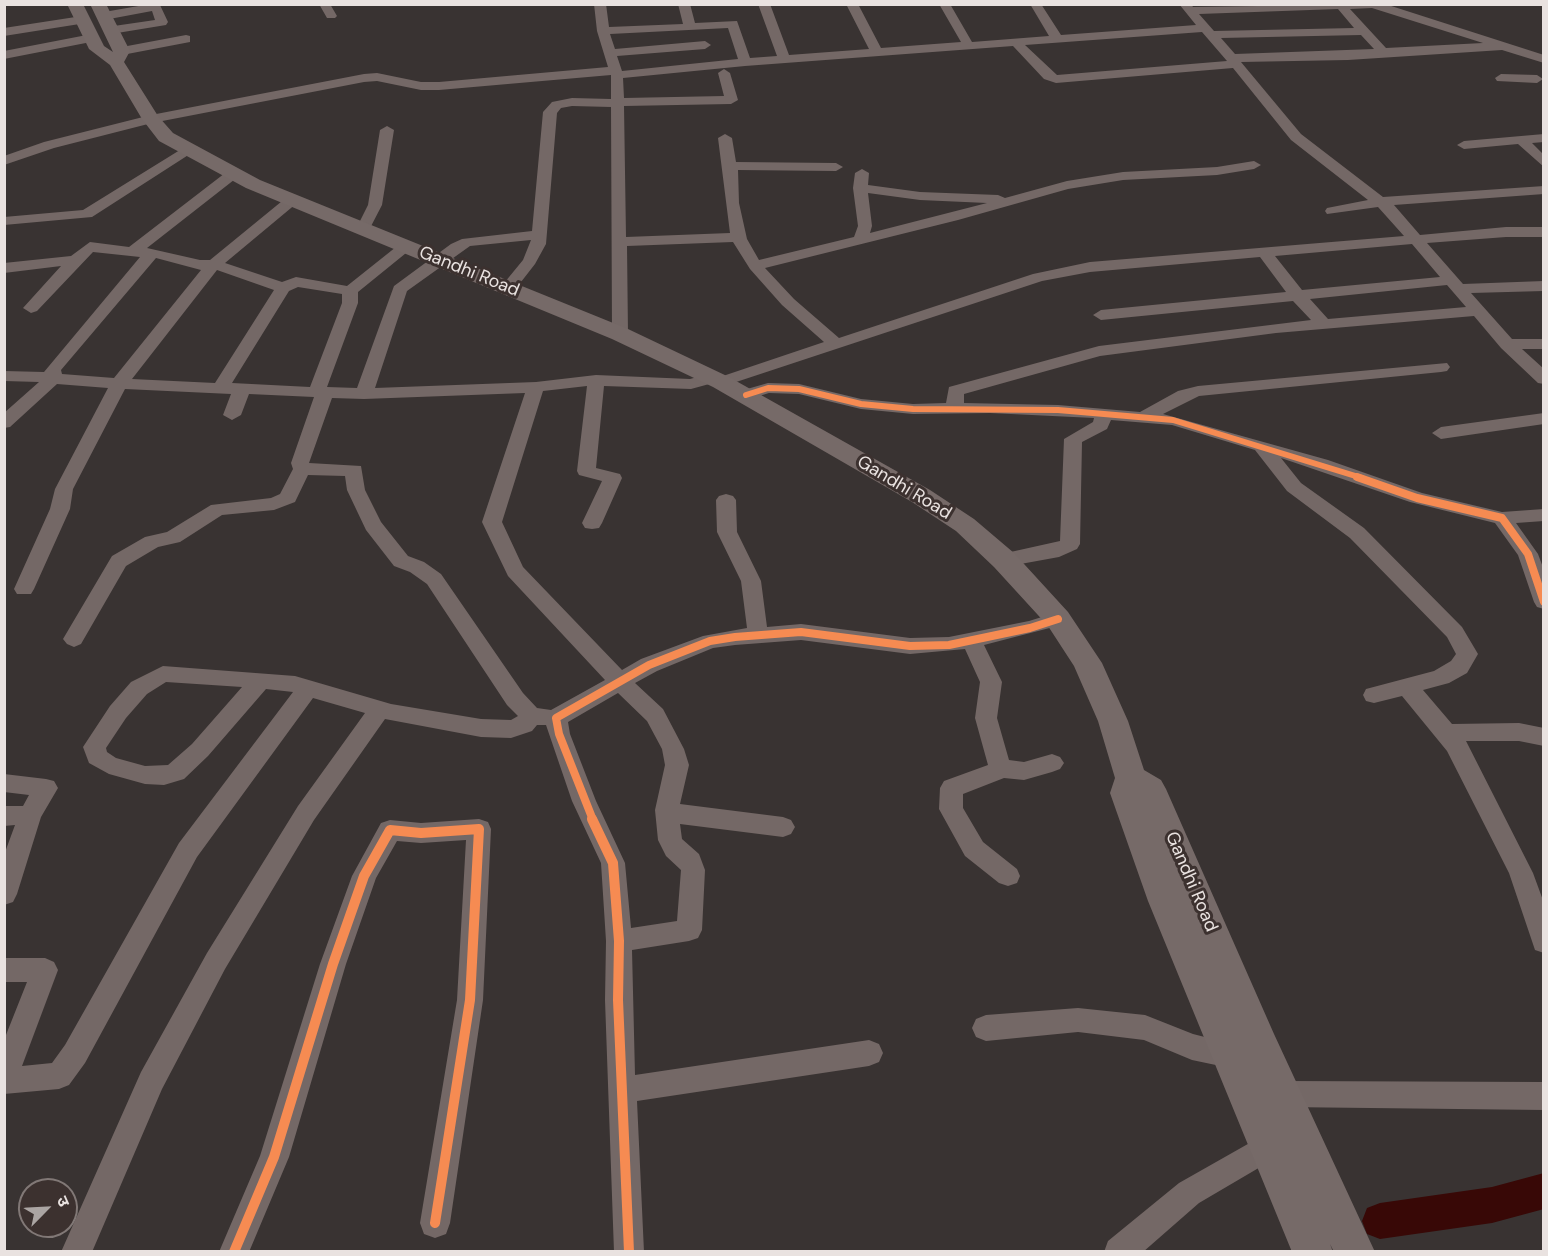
<!DOCTYPE html>
<html>
<head>
<meta charset="utf-8">
<style>
	body { margin:0 }
	#map { position:relative; width:1548px; height:1256px; overflow:hidden; background:#393332; font-family:"DM Sans","Noto Sans Devanagari",sans-serif }
	canvas { display:block }
	.frame { position:absolute; inset:0; border:6px solid #e9e2e0; pointer-events:none }
	.north { position:absolute; left:18px; top:1178px; width:60px; height:60px; box-sizing:border-box; background:#3c312f; border:2px solid #817876; border-radius:50%; rotate:66deg; font-size:16px; font-weight:700; line-height:24px; text-align:center; color:#e9e2e0 }
	.north::after { content:''; display:block; margin:auto; width:21px; height:27px; background:#aba5a3; clip-path:polygon(50% 0,100% 100%,50% 72%,0 100%) }
</style>
</head>
<body>
<div id="map">
<canvas width="1548" height="1256"></canvas>
<div class="frame"></div>
<div class="north">उ</div>
</div>
<script>
const context = document.querySelector('canvas').getContext('2d');
context.lineJoin = 'round';
const poly = rows => new Path2D(rows.map(r => 'M' + r).join(''));
function fill(path, color) { context.fillStyle = color; context.fill(path, 'evenodd'); }
function strokePath(path, color, width, dash) { context.strokeStyle = color; context.lineWidth = width; context.lineCap = dash ? 'butt' : 'round'; context.setLineDash(dash || []); context.stroke(path); }
function label(font, color, halo, rows, align = 'center') {
  context.font = font + ' "DM Sans",sans-serif'; context.lineWidth = 6; context.setLineDash([]); context.textBaseline = 'middle'; context.strokeStyle = halo; context.fillStyle = color; for (const [text, x, y, turn = 0] of rows) {
    context.save(); context.translate(x, y); context.rotate((+turn || 0) * Math.PI / 180); context.textAlign = isNaN(turn) ? turn : align; if (halo) context.strokeText(text, 0, 0); context.fillText(text, 0, 0); context.restore();
  }
}
fill(poly([
	[1544,1173,1544,1209,1492,1223,1380,1239,1367,1234,1362,1221,1367,1208,1380,1203,1492,1187,1544,1173]
]), '#380806');
fill(poly([
	[150,4,160,5,168,22,166,25,111,34,105,30,107,27,155,20,152,11,104,20,98,16,104,12,150,4],
	[319,4,330,4,337,16,335,18,327,18,319,4],
	[594,4,606,4,609,27,683,24,678,4,690,4,695,23,737,21,750,58,777,56,758,4,770,4,789,55,869,49,846,4,858,4,881,48,961,42,939,4,950,4,972,42,1049,36,1030,4,1041,4,1061,35,1196,25,1179,4,1191,4,1193,7,1385,4,1544,55,1544,63,1502,50,1348,60,1241,62,1301,134,1383,197,1544,186,1544,194,1394,205,1420,235,1506,227,1544,227,1544,237,1506,237,1427,243,1463,284,1544,281,1544,291,1471,293,1512,339,1544,339,1544,349,1522,349,1544,369,1544,384,1538,383,1501,348,1474,316,1276,333,1100,356,964,394,964,403,1058,405,1140,412,1178,391,1198,386,1447,363,1450,367,1447,371,1441,372,1199,396,1163,414,1328,460,1422,493,1502,512,1544,509,1544,521,1516,523,1538,554,1544,570,1544,609,1537,607,1534,602,1518,555,1495,523,1410,502,1281,458,1301,483,1364,528,1462,627,1478,654,1467,673,1449,683,1423,690,1452,724,1519,723,1544,728,1544,746,1519,741,1466,741,1533,873,1544,903,1544,953,1535,950,1509,873,1447,751,1402,696,1374,703,1366,701,1363,695,1366,689,1434,671,1451,661,1456,654,1447,637,1350,538,1287,491,1255,450,1172,425,1111,420,1107,429,1082,442,1080,544,1077,549,1059,557,1004,567,997,565,994,560,997,555,1060,541,1064,439,1093,422,1094,418,990,413,913,414,861,409,799,394,769,393,746,400,737,395,740,391,768,383,799,384,861,399,913,404,946,403,949,387,1099,346,1311,320,1293,301,1101,320,1093,315,1101,310,1286,292,1260,257,1090,272,1042,281,721,387,713,383,691,389,604,386,596,468,620,474,622,478,602,523,599,528,592,529,585,528,582,523,602,481,579,475,577,471,587,386,543,391,502,522,523,567,622,670,641,659,703,636,747,628,741,581,717,532,716,500,719,496,726,494,733,496,736,500,737,532,761,581,767,627,801,624,910,638,949,637,1029,621,1058,612,1065,614,1068,619,1065,624,984,645,1002,682,997,718,1009,760,1024,762,1052,754,1060,757,1064,763,1060,769,1052,772,1024,780,1004,778,963,794,963,808,983,842,1017,869,1020,876,1017,883,1008,886,999,883,965,856,939,809,940,788,944,781,988,765,975,718,980,682,965,649,910,654,801,640,735,645,713,648,657,671,635,683,663,709,684,749,689,765,680,804,783,817,791,820,795,827,791,834,783,837,680,824,682,839,699,854,705,870,702,930,698,938,689,941,632,950,635,1075,869,1040,879,1044,883,1053,879,1062,869,1066,637,1101,644,1252,614,1252,605,1000,606,941,601,863,572,801,546,725,537,725,532,731,511,738,481,737,385,719,314,820,225,969,162,1089,92,1252,61,1252,141,1072,207,953,298,806,365,713,313,698,197,857,85,1063,69,1085,59,1089,4,1094,4,1040,27,982,4,982,4,958,45,958,54,962,58,970,22,1066,52,1063,65,1045,179,843,293,692,266,689,208,756,184,779,164,785,145,784,109,774,89,763,83,747,110,706,131,682,163,666,295,676,391,704,481,719,511,720,518,716,507,705,427,584,410,572,394,566,366,530,347,490,345,476,308,475,295,502,274,510,222,515,180,542,158,547,126,566,81,644,74,647,67,644,63,639,112,556,145,537,167,532,211,505,271,498,280,494,293,469,291,463,314,397,249,394,241,415,232,420,223,415,231,394,125,389,73,489,70,509,34,589,31,594,17,594,14,589,50,509,55,489,108,388,57,384,10,427,4,428,4,413,39,382,4,381,4,371,44,372,140,257,93,252,37,311,31,313,23,308,61,266,4,273,4,263,71,256,90,242,129,247,229,170,239,170,239,176,147,248,200,260,210,260,287,197,292,196,299,200,297,203,225,263,282,282,296,277,347,286,401,243,411,243,414,246,411,249,358,292,358,303,327,387,357,388,394,286,451,244,462,239,532,231,543,112,552,102,572,98,611,99,611,75,439,90,421,90,377,81,364,82,152,123,54,148,4,165,4,156,44,142,151,115,364,74,377,73,421,82,439,82,608,67,597,31,594,4],
	[1372,8,1483,43,1386,48,1350,9,1372,8],
	[1338,9,1354,28,1214,31,1199,14,1338,9],
	[728,28,738,59,622,71,617,56,705,49,711,45,705,41,615,49,610,34,728,28],
	[1202,32,1227,61,1057,75,1025,45,1202,32],
	[1361,35,1374,49,1235,54,1221,38,1361,35],
	[1013,46,1044,79,1056,83,1233,68,1291,140,1368,200,1327,208,1325,211,1327,214,1378,207,1404,236,1090,262,1033,274,839,338,794,299,765,268,958,220,1068,189,1123,180,1217,175,1254,169,1261,165,1254,161,1217,167,1123,172,1067,181,1005,198,998,195,920,192,868,185,869,173,862,169,855,173,853,188,858,226,854,237,759,260,747,239,739,203,738,170,836,171,843,167,836,163,736,162,732,138,725,134,718,138,730,233,626,237,624,106,731,104,738,100,730,73,724,69,718,73,724,96,624,98,623,78,745,66,1013,46],
	[572,106,611,107,612,334,614,338,620,339,628,334,627,246,733,242,750,269,782,305,824,342,720,377,712,373,690,379,596,375,536,382,375,388,407,291,470,246,531,240,523,260,500,288,502,291,514,291,535,264,546,244,557,113,561,108,572,106],
	[868,193,920,200,987,203,870,233,872,226,868,193],
	[1412,244,1440,277,1302,290,1275,256,1412,244],
	[156,258,201,270,114,378,62,374,61,370,156,258],
	[217,270,274,290,215,383,132,379,217,270],
	[1447,285,1466,307,1328,319,1310,299,1447,285],
	[298,287,342,294,342,303,310,387,232,383,289,291,298,287],
	[525,393,482,522,508,576,605,680,551,710,537,708,523,693,441,574,424,562,408,556,381,522,365,490,361,466,309,463,332,398,364,399,525,393],
	[166,682,242,687,192,744,168,765,145,766,116,758,107,752,106,748,126,718,147,694,166,682],
	[618,693,647,721,662,749,665,765,655,810,658,840,666,856,681,870,677,921,631,928,625,863,596,801,570,734,568,722,618,693],
	[82,16,86,17,86,23,4,36,4,28,82,16],
	[92,34,96,35,96,41,4,59,4,51,92,34],
	[186,35,190,36,190,42,122,55,116,51,122,47,186,35],
	[1501,74,1537,75,1543,79,1537,83,1497,81,1495,78,1501,74],
	[387,126,394,130,382,205,368,232,358,232,356,229,368,205,380,130,387,126],
	[1544,134,1544,142,1532,143,1544,155,1544,167,1518,144,1464,149,1457,145,1464,141,1544,134],
	[188,145,195,149,193,152,92,217,4,225,4,217,83,210,188,145],
	[1544,413,1544,424,1441,439,1432,433,1441,427,1544,413],
	[4,774,46,779,54,781,58,788,41,817,17,894,13,902,4,905,4,855,15,825,4,826,4,806,23,806,29,795,4,792,4,774],
	[479,819,488,822,491,829,483,1000,450,1223,446,1234,435,1238,424,1234,420,1223,457,1000,466,840,421,843,397,841,376,878,346,964,289,1157,249,1252,219,1252,260,1156,320,964,352,876,381,823,390,820,421,823,479,819],
	[1078,1008,1145,1015,1193,1034,1240,1046,1244,1055,1240,1064,1230,1068,1192,1060,1144,1040,1078,1032,986,1041,976,1037,972,1028,976,1019,986,1015,1078,1008],
	[1283,1081,1544,1082,1544,1110,1283,1107,1273,1104,1269,1094,1273,1084,1283,1081],
	[1269,1132,1279,1136,1283,1146,1279,1156,1199,1203,1143,1252,1104,1252,1108,1241,1179,1183,1269,1132]
]), '#746866');
fill(poly([
	[67,4,83,4,104,46,113,52,90,4,106,4,130,51,124,62,158,116,173,133,260,180,628,329,729,377,930,490,974,519,1014,553,1068,612,1102,663,1128,721,1144,770,1161,780,1166,789,1274,1034,1375,1252,1334,1252,1330,1244,1333,1252,1292,1252,1148,901,1110,793,1115,778,1098,721,1074,666,1048,626,994,567,956,531,912,502,713,387,612,339,246,188,159,141,142,119,110,65,89,49,67,4]
]), '#766a68');
strokePath(poly([
	[746,395,768,388,799,389,861,404,913,409,1058,410,1173,420,1362,478]
]), '#f68b52', 6);
strokePath(poly([
	[1357,477,1417,498,1502,518,1528,554,1544,602],
	[593,820,559,734,556,718,649,665,710,641,735,637,801,632,910,646,949,645,1030,628,1058,619]
]), '#f68b52', 8);
strokePath(poly([
	[592,819,613,863,619,941,618,1000,629,1252],
	[234,1252,274,1157,333,964,364,876,390,830,421,833,479,829,470,1000,435,1223]
]), '#f68b52', 10);
label('18px', '#e9e2e0', '#3c312f', [
	["Gandhi Road",469,272,22],
	["Gandhi Road",904,488,31],
	["Gandhi Road",1191,882,67]
]);
</script>
</body>
</html>
